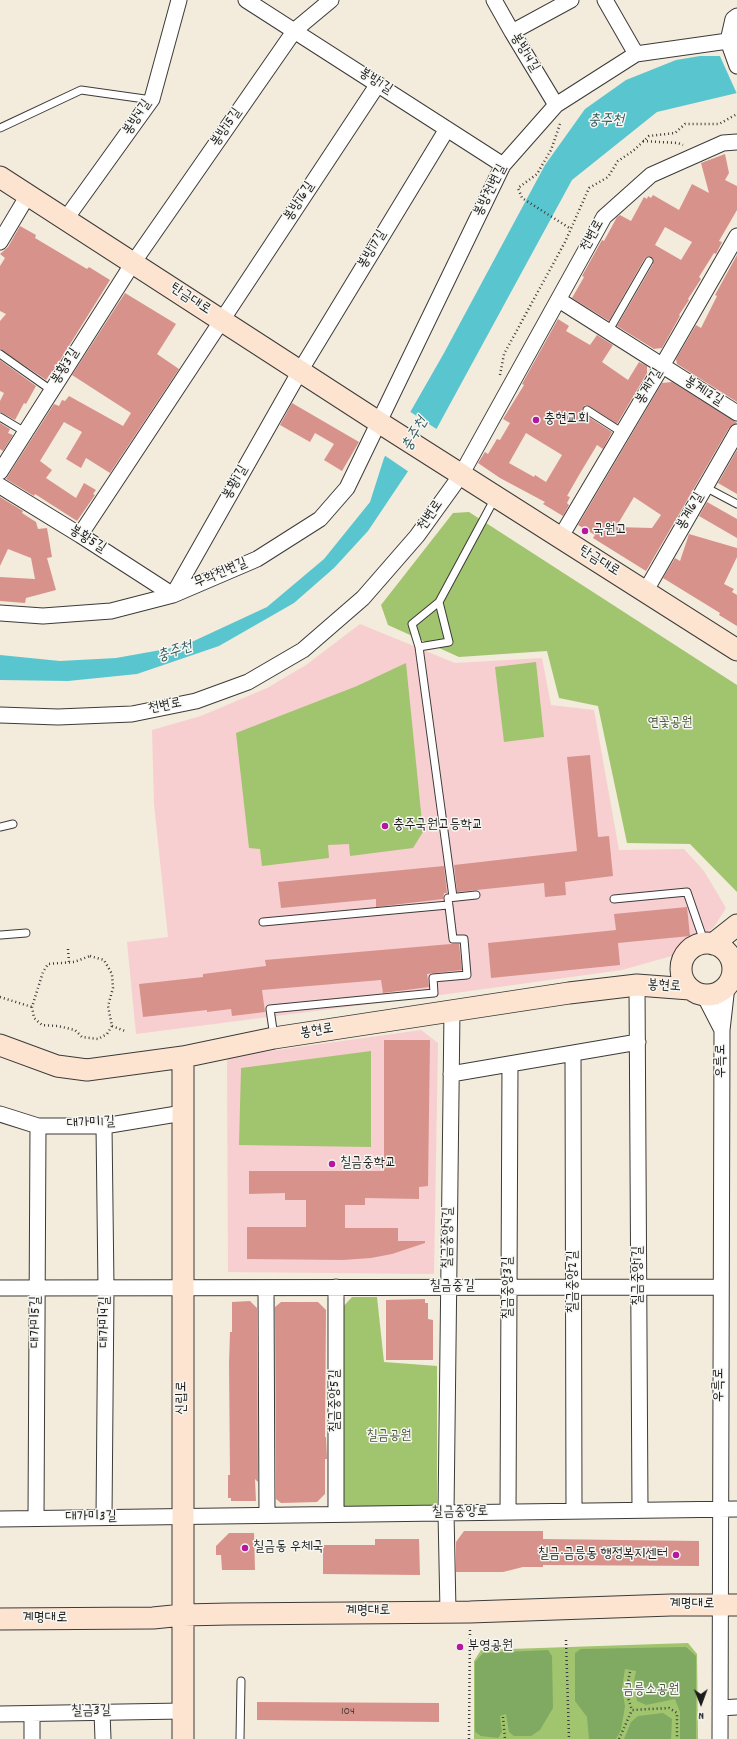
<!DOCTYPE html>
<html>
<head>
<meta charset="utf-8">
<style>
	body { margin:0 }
	#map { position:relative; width:737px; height:1739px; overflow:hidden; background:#f3ebdb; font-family:Dekko,sans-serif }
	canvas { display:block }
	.north { position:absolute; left:681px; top:1683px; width:40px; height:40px; -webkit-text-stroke:3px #f6f6f2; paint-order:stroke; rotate:179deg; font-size:11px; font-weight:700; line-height:16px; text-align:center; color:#1c1c1c }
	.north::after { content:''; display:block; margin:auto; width:14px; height:18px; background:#1c1c1c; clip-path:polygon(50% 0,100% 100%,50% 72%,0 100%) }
</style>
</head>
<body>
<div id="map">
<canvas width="737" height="1739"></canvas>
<div class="north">N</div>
</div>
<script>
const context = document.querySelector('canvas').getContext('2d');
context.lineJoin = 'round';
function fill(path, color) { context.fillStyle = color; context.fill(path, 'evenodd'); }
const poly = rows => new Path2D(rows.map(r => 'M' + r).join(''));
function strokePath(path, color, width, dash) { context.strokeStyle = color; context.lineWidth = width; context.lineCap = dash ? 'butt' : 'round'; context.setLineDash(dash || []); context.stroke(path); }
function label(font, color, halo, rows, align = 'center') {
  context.font = font + ' Dekko,"Poor Story",sans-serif'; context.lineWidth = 3; context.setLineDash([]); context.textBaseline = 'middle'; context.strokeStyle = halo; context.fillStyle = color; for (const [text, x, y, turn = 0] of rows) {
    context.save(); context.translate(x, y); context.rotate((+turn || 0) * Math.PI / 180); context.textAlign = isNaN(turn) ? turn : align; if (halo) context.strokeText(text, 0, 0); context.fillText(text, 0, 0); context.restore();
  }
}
fill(poly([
	[360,624,455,663,542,658,551,705,594,710,619,850,684,849,704,871,726,908,714,927,682,953,622,970,448,994,136,1034,127,942,168,937,154,804,152,730,201,716,267,688,306,665],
	[421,1030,438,1043,434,1274,228,1272,227,1057]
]), '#f7cfd0');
fill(poly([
	[469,512,737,685,737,892,690,844,627,843,598,706,559,698,547,651,459,657,388,625,381,605,453,513],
	[536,662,544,737,504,742,495,667],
	[406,663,423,832,413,848,350,856,349,844,328,845,329,858,262,866,260,849,249,848,236,733,357,686],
	[371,1051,371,1147,239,1145,241,1068],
	[352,1297,377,1297,384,1362,437,1366,437,1508,341,1508,341,1309],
	[688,1643,697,1654,698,1739,474,1739,474,1661,481,1650]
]), '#a1c46e');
fill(poly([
	[686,1647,696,1656,696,1739,680,1739,680,1712,675,1699,646,1705,637,1701,634,1681,636,1671,625,1669,622,1688,625,1706,621,1730,616,1739,589,1739,587,1717,575,1701,575,1653,581,1649],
	[548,1650,552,1656,553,1708,540,1730,531,1736,514,1736,509,1732,506,1714,500,1716,502,1732,498,1738,481,1736,475,1732,475,1662,483,1653],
	[663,1713,672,1719,671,1739,624,1739,631,1722,638,1716]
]), '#80aa61');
fill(poly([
	[700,56,737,56,737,93,657,112,572,180,437,428,368,531,334,568,294,603,219,646,137,674,68,681,0,680,0,655,60,661,116,658,183,646,267,607,324,559,370,502,384,458,444,353,545,165,585,109,626,80,676,60]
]), '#59c6cf');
fill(poly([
	[719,54,737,54,737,94],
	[409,411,438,430,409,472,384,455]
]), '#f3ebdb');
fill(poly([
	[725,154,729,173,725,180,737,186,737,210,719,241,722,242,716,254,714,253,699,277,701,279,688,299,689,300,679,315,680,316,662,348,654,349,617,326,653,264,653,259,651,257,647,257,645,258,609,321,572,298,584,277,582,276,602,240,604,241,617,217,620,215,631,221,644,197,647,199,648,196,651,198,653,195,679,210,692,184,709,193,701,163],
	[665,227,692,242,681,260,655,245],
	[20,226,36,235,35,238,87,269,89,267,110,280,57,365,46,380,0,349,0,321,6,314,0,311,0,266,5,258,0,254,8,247],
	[737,255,737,402,677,364,676,359,696,325,701,328,717,296,715,295],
	[125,293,176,324,157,354,179,369,110,473,86,458,81,468,66,459,82,432,64,422,40,461,52,470,46,478,76,498,84,483,96,490,93,494,95,495,77,521,35,494,34,496,6,479,54,404,59,406,62,400,65,401,69,396,123,426,131,413,72,375],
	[558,319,569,326,566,331,590,345,597,335,613,345,602,362,628,380,639,362,647,366,647,373,617,424,589,406,585,405,583,408,582,412,584,414,612,432,603,449,597,445,579,475,567,496,570,497,567,503,569,505,563,516,543,504,545,502,500,478,478,463,485,452,488,454,497,439,500,440,510,423,503,419,524,385,522,384],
	[526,433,562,455,546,482,535,475,534,477,509,463],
	[0,360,36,386,26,404,24,403,15,420,0,412,0,401,4,393,0,391],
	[672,382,737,423,729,428,646,571,593,538,595,535,578,525,662,383],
	[634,497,661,515,652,528,616,527],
	[292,403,359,442,342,471,324,460,334,444,315,433,310,442,280,425],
	[0,423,10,429,8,433,13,435,3,451,0,449],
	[737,450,737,494,718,483],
	[0,497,23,511,22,513,36,522,38,529,47,528,52,557,47,558,56,590,26,598,25,603,0,601,0,577,35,579,31,558,8,549,0,566],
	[707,502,737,519,737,538,699,516],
	[689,534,737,548,737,557,724,584,734,589,732,592,737,595,737,626,719,615,720,613,663,578,675,558,680,561],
	[590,755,598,837,609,836,613,876,565,882,566,895,545,897,544,883,457,892,454,865,577,851,567,757],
	[444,866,447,893,444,893,443,899,376,907,376,899,281,908,278,882],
	[687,907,690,936,618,943,620,965,491,978,488,943,616,930,614,914],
	[451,944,459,944,462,970,427,974,429,987,383,993,381,980,262,990,265,1012,232,1016,231,1009,207,1012,207,1010,143,1017,139,984,203,977,203,974,266,966,265,960],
	[384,1040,430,1040,428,1186,419,1187,419,1199,365,1198,365,1205,345,1205,345,1228,398,1228,398,1241,425,1241,425,1243,392,1254,371,1258,343,1260,247,1259,247,1227,306,1227,306,1200,285,1200,285,1193,249,1194,249,1171,384,1171],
	[425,1299,425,1303,428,1303,428,1319,433,1320,433,1360,386,1360,386,1300],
	[250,1301,257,1308,258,1482,255,1479,256,1501,231,1501,231,1498,228,1498,228,1475,230,1475,229,1364,230,1332,232,1332,232,1302],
	[281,1302,318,1302,326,1310,325,1437,326,1437,327,1459,325,1459,325,1494,317,1502,281,1503,276,1499,275,1307],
	[464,1531,543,1531,543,1539,699,1541,699,1566,543,1565,543,1567,523,1567,503,1572,456,1572,456,1542],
	[229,1533,254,1533,255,1570,222,1570,221,1555,216,1555,216,1546],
	[375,1539,419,1539,420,1575,323,1574,323,1545,375,1545],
	[257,1702,439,1703,439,1722,257,1720]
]), '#d8928c');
const lane = poly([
	[0,128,81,90,152,100],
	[608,332,649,261],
	[0,354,51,390],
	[587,410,623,433],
	[0,417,25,432],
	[705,487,737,504],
	[419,647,412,624,439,602],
	[0,827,13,824],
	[453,897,419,647,449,642,439,602,495,498],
	[614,899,687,892,705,944],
	[263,922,448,905],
	[1,935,26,933],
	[274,1037,270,1009,434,993,433,978,467,975,464,939,453,939,448,898,476,895],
	[240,1739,241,1681]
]);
const street = poly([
	[246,0,503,165],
	[494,0,512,32,556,105],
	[605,0,636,54],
	[737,16,733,19,728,41,737,66],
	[512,32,571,0],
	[65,220,152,99,179,0],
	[0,242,28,195],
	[559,300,737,413],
	[0,472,133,263,295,30,331,0],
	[0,486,80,535,173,595,300,371,447,129],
	[80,535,378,84],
	[560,538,662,366,737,236],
	[645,592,737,432],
	[0,613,43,616,111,611,173,595,257,559,320,519,347,488,503,165,556,105,636,54,728,41,737,41],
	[0,715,58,717,132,714,196,701,248,682,303,650,363,598,417,536,461,475,604,217,651,175,723,143,737,142],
	[637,985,640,1510],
	[704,995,722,1030],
	[573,1053,574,1511],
	[451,1074,638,1042],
	[0,1114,38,1126,104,1126,183,1113],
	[336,1287,336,1514],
	[0,1288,720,1287],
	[266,1288,267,1515],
	[508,1512,510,1064],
	[104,1517,106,1288,104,1126],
	[36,1518,38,1126],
	[0,1519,737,1509],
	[448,1611,446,1513,452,1010],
	[720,1708,737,1707],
	[102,1712,103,1739],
	[0,1714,183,1711],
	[32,1714,32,1739],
	[720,1739,722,1030,727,986]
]);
const secondary = poly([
	[0,177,380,423,737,650],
	'681 969a26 26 0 1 1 52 0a26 26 0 1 1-52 0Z',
	[713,944,737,925],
	[0,1045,57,1066,87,1070,183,1057,274,1038,569,993,637,985,690,989],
	[0,1619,153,1618,183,1615,229,1614,470,1612,671,1605,737,1605],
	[183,1739,183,1057]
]);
strokePath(lane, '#3c3b39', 9);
strokePath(street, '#3c3b39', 17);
strokePath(secondary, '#3c3b39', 23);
strokePath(poly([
	[560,124,551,150,537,174,518,188,522,198,571,229],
	[643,141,678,143,683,145],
	[500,375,504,354,565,242,589,188,608,177,618,161,633,151,649,136,675,133,685,124,719,124,737,114],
	[68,949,69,962],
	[90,956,104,960,112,974,113,988,108,1006,112,1026,107,1034,98,1039,82,1037,75,1030,58,1026,42,1025,34,1018,32,1007,43,972,48,964,74,962,90,956],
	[0,997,32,1007],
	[112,1026,125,1031],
	[566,1640,569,1739],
	[630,1672,626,1692,632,1710,669,1708,677,1713,677,1739],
	[503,1717,505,1739],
	[469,1739,470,1628],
	[619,1739,632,1710]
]), '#3c3b39', 2.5, [1, 3]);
strokePath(lane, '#fff', 7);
strokePath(street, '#fff', 15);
strokePath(secondary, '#fde4d1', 21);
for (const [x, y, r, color] of [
	[536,420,4,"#b5179e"],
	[585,531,4,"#b5179e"],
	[385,826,4,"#b5179e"],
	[332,1164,4,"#b5179e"],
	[245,1548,4,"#b5179e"],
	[676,1555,4,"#b5179e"],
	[460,1647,4,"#b5179e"]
]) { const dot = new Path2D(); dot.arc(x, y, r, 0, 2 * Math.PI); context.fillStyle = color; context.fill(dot); strokePath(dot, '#f6f6f2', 1.5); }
label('12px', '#4b3a38', null, [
	["104",348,1712]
]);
label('14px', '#1c1c1c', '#f6f6f2', [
	["봉방14길",524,53,59],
	["봉방1길",375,82,33],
	["봉방4길",138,118,-56],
	["봉방15길",227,128,-55],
	["봉방천변길",491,191,-63],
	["봉방16길",300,202,-57],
	["천변로",593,236,-61],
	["봉방17길",373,250,-59],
	["탄금대로",190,300,33],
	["봉황3길",66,367,-57],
	["봉계7길",650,387,-59],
	["봉계12길",703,392,32],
	["봉황1길",236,483,-60],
	["봉계6길",691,512,-60],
	["천변로",431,516,-55],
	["봉황5길",87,540,32],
	["탄금대로",599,562,32],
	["무학천변길",221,574,-23],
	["천변로",165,707,-11],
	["봉현로",664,987,4],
	["봉현로",317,1032,-9],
	["우륵로",722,1061,-90],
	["대가미1길",91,1124,-3],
	["칠금중앙4길",449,1238,-89],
	["칠금중앙1길",639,1276,-90],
	["칠금중앙2길",574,1282,-90],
	["칠금중길",452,1287],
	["칠금중앙3길",509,1288,-90],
	["대가미5길",37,1322,-90],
	["대가미4길",106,1322,-90],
	["우륵로",720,1385,-90],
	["신립로",183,1398,-90],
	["칠금중앙5길",336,1401,-90],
	["칠금중앙로",460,1513,-1],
	["대가미3길",91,1518,-1],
	["계명대로",692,1605],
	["계명대로",368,1612,-1],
	["계명대로",45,1619],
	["칠금3길",91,1712,-1]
]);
label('14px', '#1c1c1c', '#f6f6f2', [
	["충현교회",544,420],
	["국원고",593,531],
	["충주국원고등학교",393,826],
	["칠금중학교",340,1164],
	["칠금동 우체국",253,1548],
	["칠금·금릉동 행정복지센터",668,1555,"right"],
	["부영공원",468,1647]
], 'left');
label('14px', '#4b5739', '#f6f6f2', [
	["연꽃공원",670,724],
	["칠금공원",389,1437],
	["금릉소공원",651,1691]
]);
label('italic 15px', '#31585b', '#f6f6f2', [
	["충주천",606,122],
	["충주천",416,435,-60],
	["충주천",175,653,-18]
]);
</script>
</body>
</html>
